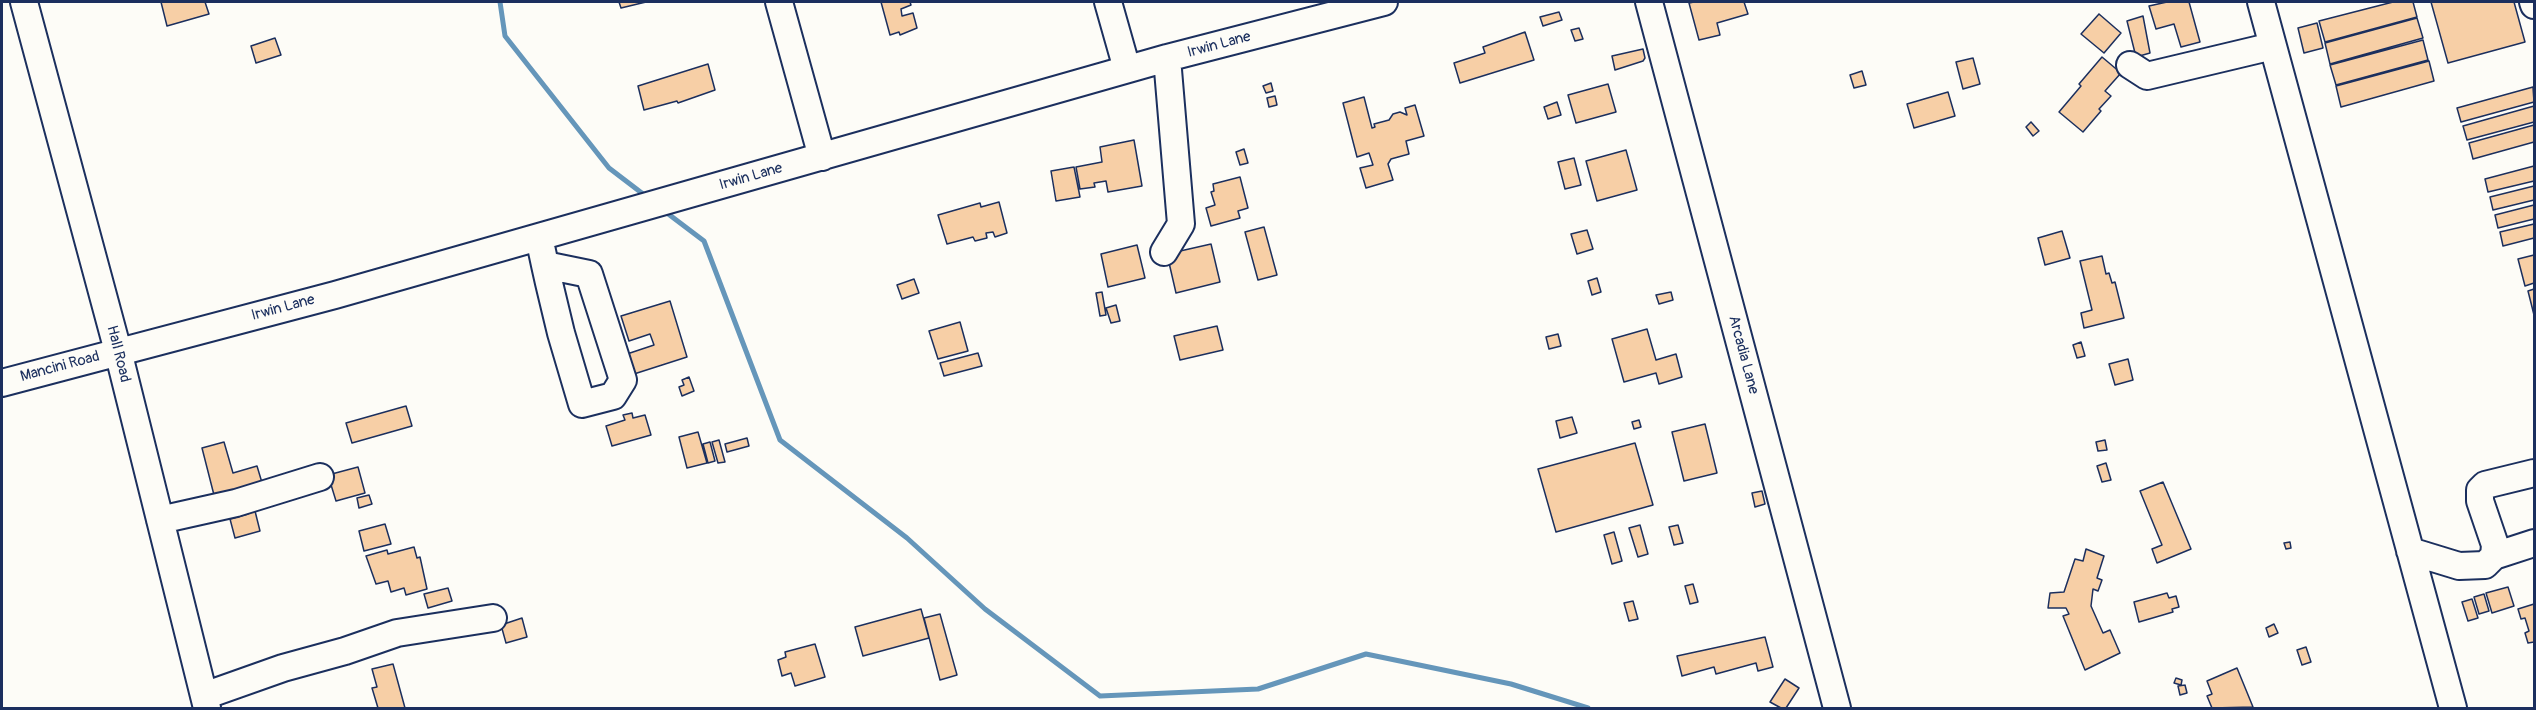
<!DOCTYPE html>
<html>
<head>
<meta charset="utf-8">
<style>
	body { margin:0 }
	#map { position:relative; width:2536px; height:710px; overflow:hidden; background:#fdfcf7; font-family:Pangolin,sans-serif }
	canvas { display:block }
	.frame { position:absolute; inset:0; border:3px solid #1b2f5e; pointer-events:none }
</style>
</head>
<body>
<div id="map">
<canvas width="2536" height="710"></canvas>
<div class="frame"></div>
</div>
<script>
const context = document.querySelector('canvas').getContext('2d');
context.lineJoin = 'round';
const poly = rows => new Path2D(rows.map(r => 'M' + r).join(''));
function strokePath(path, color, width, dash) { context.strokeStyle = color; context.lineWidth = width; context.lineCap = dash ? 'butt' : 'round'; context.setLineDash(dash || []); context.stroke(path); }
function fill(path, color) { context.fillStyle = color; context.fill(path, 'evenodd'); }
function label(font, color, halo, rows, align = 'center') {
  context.font = font + ' Pangolin,sans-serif'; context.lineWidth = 6; context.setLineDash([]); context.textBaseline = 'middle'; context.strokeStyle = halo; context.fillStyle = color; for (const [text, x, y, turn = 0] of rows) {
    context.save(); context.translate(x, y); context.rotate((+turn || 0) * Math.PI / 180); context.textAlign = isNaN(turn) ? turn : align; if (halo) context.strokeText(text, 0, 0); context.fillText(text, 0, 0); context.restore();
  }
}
strokePath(poly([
	[500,2,505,36,609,168,647,197],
	[663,210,704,241,780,440,907,538,985,609,1100,696,1258,689,1366,654,1511,684,1588,708]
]), '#6596ba', 5);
const building = poly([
	[161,2,205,2,209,14,167,26,161,2],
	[619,2,646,2,621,8,619,2],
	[881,2,910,2,911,5,901,9,902,16,913,13,917,28,900,35,899,32,890,35,881,2],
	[1694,2,1744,2,1748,14,1717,23,1720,35,1699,40,1689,3,1694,2],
	[2167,2,2189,2,2200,42,2181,47,2174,24,2156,29,2149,6,2167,2],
	[2393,2,2413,2,2417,17,2325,42,2319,21,2393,2],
	[2431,2,2514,2,2525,42,2448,63,2431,2],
	[1559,12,1562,20,1543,26,1540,17,1559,12],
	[2099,14,2121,33,2104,53,2081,34,2099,14],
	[2143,16,2150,53,2136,57,2127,21,2143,16],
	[2417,18,2423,38,2330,64,2325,43,2417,18],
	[2317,23,2323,48,2304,53,2298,28,2317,23],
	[1579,28,1583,39,1575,41,1571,30,1579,28],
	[1525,32,1534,60,1460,83,1454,63,1485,53,1483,47,1525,32],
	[275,38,281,55,256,63,251,46,275,38],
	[2423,40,2428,60,2336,85,2330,65,2423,40],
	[1643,49,1645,58,1643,61,1615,70,1612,56,1643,49],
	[2102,57,2121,73,2105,91,2111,96,2099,109,2101,111,2083,132,2059,112,2081,86,2079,84,2102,57],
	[1973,58,1980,84,1963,89,1956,62,1973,58],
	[2429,61,2434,81,2341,107,2336,86,2429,61],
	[708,64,715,90,678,103,677,101,644,110,638,86,708,64],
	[1862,71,1866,85,1854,88,1850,75,1862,71],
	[1271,83,1273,91,1266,93,1263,86,1271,83],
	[1608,84,1616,112,1576,123,1568,95,1608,84],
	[2533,87,2534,102,2461,122,2457,108,2533,87],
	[1948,92,1955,116,1914,128,1907,104,1948,92],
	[1275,96,1277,105,1269,107,1267,98,1275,96],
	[1364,97,1372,128,1375,127,1374,124,1389,120,1393,114,1400,112,1407,115,1405,108,1415,105,1424,136,1406,141,1409,154,1391,159,1388,164,1393,180,1366,188,1360,168,1373,165,1369,153,1357,157,1343,103,1364,97],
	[1557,102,1561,115,1548,119,1544,107,1557,102],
	[2534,106,2534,122,2467,140,2463,126,2534,106],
	[2031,122,2039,131,2033,136,2026,127,2031,122],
	[2534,125,2534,142,2473,159,2469,143,2534,125],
	[1134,140,1142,186,1108,192,1106,181,1094,183,1095,187,1080,189,1076,167,1102,162,1100,147,1134,140],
	[1244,149,1248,163,1240,165,1236,152,1244,149],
	[1626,150,1637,190,1597,201,1586,161,1626,150],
	[1574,158,1581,185,1565,189,1558,162,1574,158],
	[2534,166,2534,181,2488,192,2485,179,2534,166],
	[1074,167,1080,197,1056,201,1051,171,1074,167],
	[1240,177,1248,208,1238,211,1240,218,1211,226,1206,208,1215,205,1211,192,1214,191,1213,184,1240,177],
	[2534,186,2534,200,2493,210,2490,197,2534,186],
	[999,202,1007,233,995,237,993,232,986,233,987,238,975,241,973,237,947,244,938,215,980,203,981,207,999,202],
	[2534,205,2534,219,2498,228,2495,215,2534,205],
	[2534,224,2534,238,2503,246,2500,232,2534,224],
	[1264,227,1277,275,1258,280,1245,232,1264,227],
	[1587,230,1593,249,1577,254,1571,234,1587,230],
	[2062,231,2070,258,2045,265,2038,238,2062,231],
	[1211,244,1220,282,1176,293,1167,254,1211,244],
	[1137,245,1145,278,1108,287,1101,254,1137,245],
	[2534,255,2534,283,2525,286,2518,259,2534,255],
	[2102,256,2106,274,2109,273,2112,283,2115,282,2124,318,2084,328,2081,313,2092,310,2080,261,2102,256],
	[1597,278,1601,292,1592,295,1588,281,1597,278],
	[914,279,919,293,902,299,897,285,914,279],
	[2534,289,2534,315,2528,291,2534,289],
	[1102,292,1106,315,1100,316,1096,293,1102,292],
	[1671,292,1673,300,1659,304,1656,295,1671,292],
	[670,301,687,357,634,374,627,354,654,345,650,334,629,341,621,316,670,301],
	[1116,305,1120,321,1111,323,1106,308,1116,305],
	[960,322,968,351,938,359,929,331,960,322],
	[1217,326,1223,350,1180,360,1174,336,1217,326],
	[1647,329,1656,360,1676,354,1682,377,1659,384,1656,373,1624,382,1612,339,1647,329],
	[1558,334,1561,346,1549,349,1546,337,1558,334],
	[2081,342,2085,356,2077,358,2073,345,2081,342],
	[978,353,982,366,944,376,940,363,978,353],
	[2128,359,2133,380,2115,385,2109,364,2128,359],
	[689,377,694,391,682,396,679,387,684,385,682,380,689,377],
	[406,406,412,426,352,443,346,423,406,406],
	[632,413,633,418,645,415,651,435,612,446,606,426,625,420,623,415,632,413],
	[1572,417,1577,433,1560,438,1556,421,1572,417],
	[1639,420,1641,427,1634,429,1632,422,1639,420],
	[1705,424,1717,473,1684,481,1672,432,1705,424],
	[698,432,707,463,687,468,679,437,698,432],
	[747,438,749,446,727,452,725,444,747,438],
	[719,440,725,462,718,463,712,442,719,440],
	[2105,440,2107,450,2098,451,2096,442,2105,440],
	[224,442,233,473,257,466,263,486,215,499,202,448,224,442],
	[710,442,715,461,708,463,703,444,710,442],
	[1635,443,1653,505,1556,532,1538,469,1635,443],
	[2106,463,2111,480,2102,482,2097,466,2106,463],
	[358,467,365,493,336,501,328,475,358,467],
	[2163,482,2191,549,2157,563,2152,549,2162,545,2140,491,2163,482],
	[1762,491,1765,504,1755,507,1752,493,1762,491],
	[369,495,372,504,359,508,357,498,369,495],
	[253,503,260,531,235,538,230,519,248,514,245,505,253,503],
	[385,524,391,544,364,551,359,531,385,524],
	[1640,525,1648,554,1638,557,1629,528,1640,525],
	[1678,525,1683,543,1674,545,1669,527,1678,525],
	[1614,532,1622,561,1612,564,1604,535,1614,532],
	[2290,542,2291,548,2286,549,2284,543,2290,542],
	[414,547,417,558,420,557,427,589,406,595,404,588,391,592,388,581,376,584,366,556,387,550,388,554,414,547],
	[2086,549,2104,556,2097,578,2102,580,2098,591,2093,589,2091,606,2103,633,2110,630,2120,653,2085,670,2063,616,2069,614,2066,608,2048,608,2050,593,2064,592,2075,559,2083,561,2086,549],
	[1693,584,1698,602,1690,604,1685,586,1693,584],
	[2508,587,2514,606,2492,613,2486,593,2508,587],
	[448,588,452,601,428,608,424,594,448,588],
	[2167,593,2169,598,2176,596,2179,607,2172,609,2173,612,2139,622,2134,602,2167,593],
	[2484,594,2489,611,2479,614,2474,597,2484,594],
	[2472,599,2478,618,2468,621,2462,602,2472,599],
	[1633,601,1638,619,1629,621,1624,603,1633,601],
	[2534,604,2534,642,2528,643,2525,633,2529,631,2525,618,2521,619,2518,609,2534,604],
	[921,609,929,638,863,656,855,627,921,609],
	[940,614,957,675,940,680,924,618,940,614],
	[522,618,527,637,506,643,501,625,522,618],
	[2274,624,2278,633,2269,637,2266,628,2274,624],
	[1765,637,1773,667,1758,671,1756,663,1716,674,1714,667,1682,676,1677,656,1765,637],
	[815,644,825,677,795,686,791,673,782,676,778,660,786,657,785,652,815,644],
	[2306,647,2311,662,2302,665,2297,650,2306,647],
	[393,664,405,708,375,708,378,708,372,688,377,687,372,669,393,664],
	[2237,668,2253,707,2212,708,2207,696,2212,694,2207,681,2237,668],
	[2176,678,2182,680,2181,685,2174,683,2176,678],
	[1785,679,1799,688,1786,708,1781,708,1770,702,1785,679],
	[2185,685,2187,693,2180,695,2178,686,2185,685]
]);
fill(building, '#f7cfa6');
strokePath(building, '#1b2f5e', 1.5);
const minor = poly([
	[24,2,118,351,207,708],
	[779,2,822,157],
	[1108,2,1127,69],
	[1649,2,1837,708],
	[2261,2,2453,708],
	[2533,2,2534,5],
	[2130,65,2147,76,2273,46],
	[539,237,545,265,549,283,561,333,582,404,613,396,623,380,589,274,545,265],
	[1164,252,1181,224,1167,58],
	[2,383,335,295,1167,58,1384,2],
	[160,520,236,503,320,477],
	[2410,551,2459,566,2485,565,2494,556,2495,545,2480,501,2480,490,2485,485,2534,473],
	[2494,556,2534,543],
	[204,696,283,668,345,651,397,633,493,618]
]);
strokePath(minor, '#1b2f5e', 30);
strokePath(minor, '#fdfcf7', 26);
label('15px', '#1b2f5e', '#fdfcf7', [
	["Irwin Lane",1219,45,-15],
	["Irwin Lane",751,177,-16],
	["Irwin Lane",283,308,-15],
	["Hall Road",118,354,76],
	["Arcadia Lane",1743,355,75],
	["Mancini Road",60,367,-15]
]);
</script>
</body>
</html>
